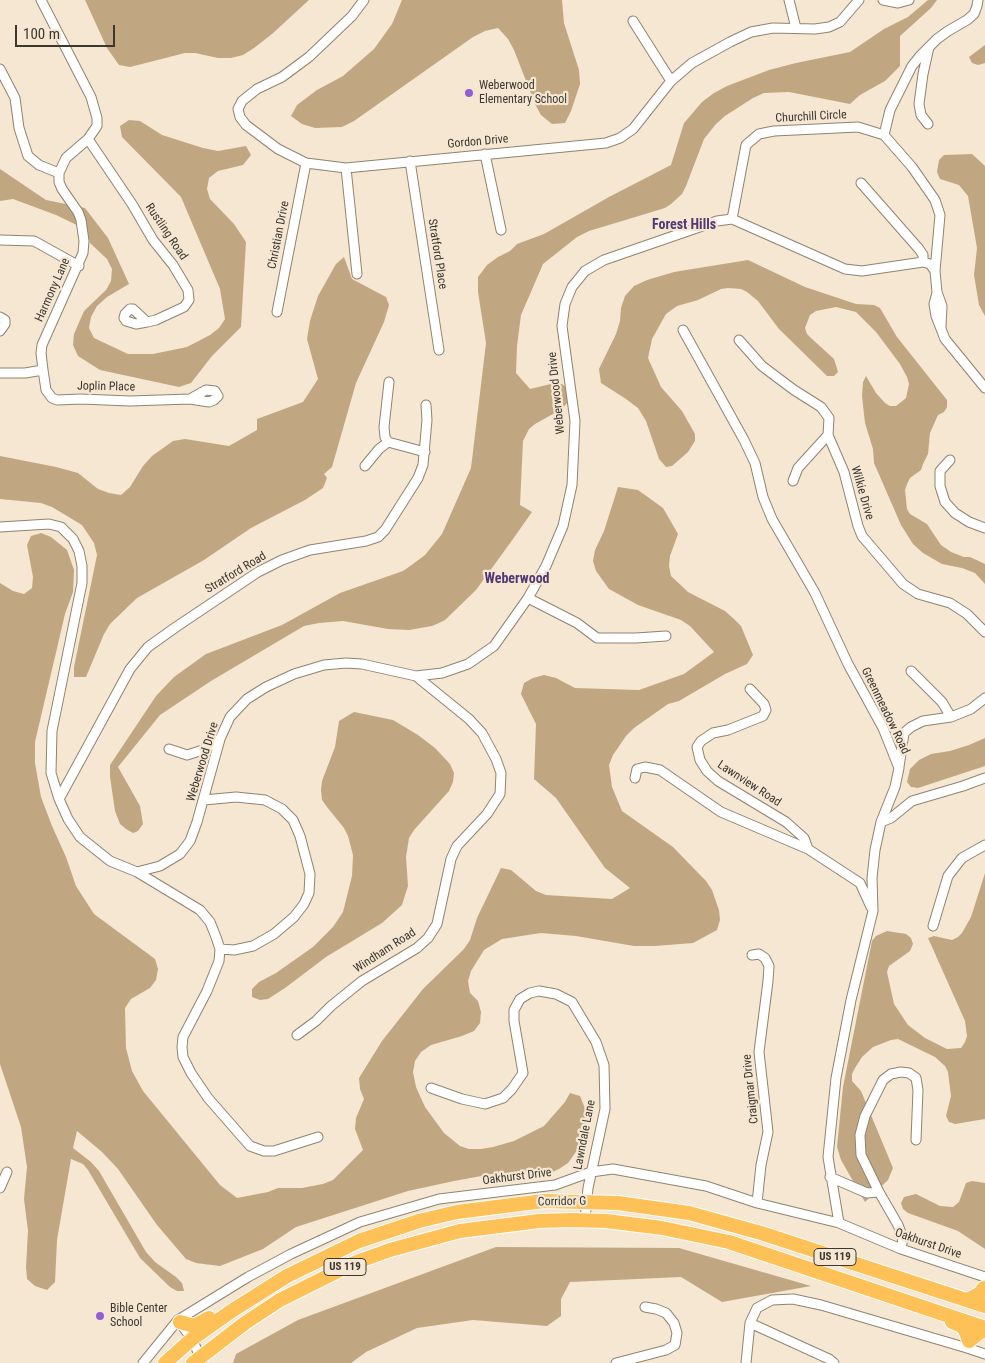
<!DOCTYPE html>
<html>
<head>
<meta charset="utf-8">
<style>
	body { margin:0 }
	#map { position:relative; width:985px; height:1363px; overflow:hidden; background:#f5e7d2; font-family:"Roboto Condensed",sans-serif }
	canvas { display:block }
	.scale { position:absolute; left:15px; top:25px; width:100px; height:22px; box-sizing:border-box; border:2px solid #3c372f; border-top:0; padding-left:6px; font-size:15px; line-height:18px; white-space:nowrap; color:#3c372f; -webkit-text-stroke:4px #f5e7d2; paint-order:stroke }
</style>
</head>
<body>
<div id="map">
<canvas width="985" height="1363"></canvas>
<div class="scale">100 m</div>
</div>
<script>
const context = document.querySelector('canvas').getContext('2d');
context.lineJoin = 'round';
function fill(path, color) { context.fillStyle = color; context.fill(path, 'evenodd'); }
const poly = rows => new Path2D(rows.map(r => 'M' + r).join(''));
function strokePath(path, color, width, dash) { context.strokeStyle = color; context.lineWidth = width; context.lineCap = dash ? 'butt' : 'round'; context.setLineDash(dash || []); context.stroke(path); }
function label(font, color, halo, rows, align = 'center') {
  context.font = font + ' "Roboto Condensed",sans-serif'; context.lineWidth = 4.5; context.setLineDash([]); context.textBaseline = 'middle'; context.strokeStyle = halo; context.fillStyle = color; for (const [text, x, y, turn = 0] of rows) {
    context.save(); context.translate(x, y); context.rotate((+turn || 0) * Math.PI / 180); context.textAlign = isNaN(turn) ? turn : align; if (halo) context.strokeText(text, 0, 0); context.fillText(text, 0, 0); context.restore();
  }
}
fill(poly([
	[85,0,309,0,272,34,254,48,243,55,231,58,218,58,195,53,185,53,130,67,119,65,107,48],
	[402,0,562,0,564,23,579,70,580,84,571,111,565,123,552,124,541,115,535,104,514,50,508,39,498,28,485,31,473,37,354,121,342,127,315,128,302,124,291,116,297,105,317,90,343,76,374,49,392,24],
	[928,0,937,0,931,8,900,36,900,66,885,81,860,95,850,104,789,92,764,93,753,98,725,116,716,124,704,139,686,186,682,194,671,204,665,208,589,231,577,237,543,264,521,315,517,346,516,373,530,389,555,383,562,384,567,388,568,396,567,403,562,409,535,424,529,429,523,441,520,505,532,512,513,539,476,590,445,620,439,623,432,626,409,630,388,629,343,621,319,623,304,626,211,681,160,715,118,767,140,806,143,824,138,831,133,833,126,829,120,824,115,811,110,777,110,765,156,696,174,677,206,654,282,625,340,593,403,571,413,564,425,555,442,534,471,468,486,343,478,292,478,277,487,265,498,257,510,251,517,244,544,234,609,197,671,165,684,123,702,102,714,93,727,86,769,70,796,63,850,52,884,29,908,17],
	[985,45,985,63,978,65,972,63,969,57],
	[129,120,140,121,162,135,203,148,218,151,246,146,251,155,243,165,218,171,209,178,207,189,210,199,234,224,246,242,241,327,212,356,191,383,179,387,100,370,78,356,73,345,74,334,84,311,106,290,111,281,112,269,107,259,90,243,87,230,56,215,13,199,0,201,0,169,46,200,85,208,108,238,129,284,107,297,97,306,91,317,89,328,94,338,128,354,153,354,187,347,210,335,219,328,225,319,220,289,181,197,122,137,120,126],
	[972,154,985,166,985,316,979,305,974,275,977,248,968,196,959,185,940,179,937,172,939,160,944,155],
	[344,257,352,279,386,297,389,305,384,322,356,383,332,467,324,474,327,478,323,488,305,500,251,528,204,560,137,598,110,624,104,634,86,677,74,677,74,667,97,555,94,543,82,525,52,507,41,503,0,499,0,456,56,467,78,473,98,489,109,493,121,495,130,487,143,466,152,456,173,441,185,439,229,446,257,430,257,419,303,402,318,379,307,339,310,321,318,296,336,264],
	[748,260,805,287,856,304,874,305,880,308,897,337,947,400,947,407,944,412,938,415,930,433,928,454,923,464,921,470,910,478,907,484,905,490,907,509,910,514,927,524,941,545,951,552,964,557,970,557,985,564,985,584,975,573,962,568,942,564,923,553,913,544,901,525,874,463,873,449,865,423,862,396,863,382,866,376,876,393,885,403,890,406,896,406,906,398,909,384,907,377,900,364,876,332,856,312,836,307,816,311,810,315,805,328,807,334,811,338,834,359,838,372,834,376,827,376,779,329,758,301,747,292,741,289,728,288,721,289,698,300,677,306,666,314,652,339,648,358,661,387,682,411,695,434,695,441,688,452,672,466,666,467,659,459,646,421,638,408,626,399,601,383,599,369,616,334,620,321,621,308,625,296,634,286,647,280,674,272],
	[618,487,638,490,663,508,678,534,670,556,669,566,671,576,688,592,725,611,734,619,741,626,753,655,747,664,725,674,679,701,668,704,634,728,626,736,613,755,609,765,612,787,622,811,673,847,706,881,712,890,719,910,720,920,717,930,693,943,655,946,634,946,576,936,541,933,502,939,484,950,471,971,468,981,470,993,478,1001,481,1012,480,1023,474,1031,462,1036,431,1045,421,1052,415,1061,413,1072,416,1087,425,1107,444,1133,460,1146,469,1149,481,1149,493,1147,514,1141,544,1126,565,1102,570,1093,580,1096,588,1116,588,1127,580,1146,568,1163,559,1169,548,1174,498,1173,454,1181,408,1191,296,1227,263,1249,220,1266,196,1263,186,1259,157,1225,118,1169,102,1152,77,1131,73,1148,91,1162,99,1171,146,1252,155,1262,176,1277,182,1283,184,1291,177,1291,170,1287,140,1258,88,1170,83,1164,71,1159,57,1240,55,1282,47,1290,35,1286,27,1279,26,1267,28,1231,24,1199,27,1167,21,1127,0,1064,0,583,13,591,24,594,32,588,33,577,27,545,31,536,41,533,51,537,67,550,74,570,73,592,65,614,35,742,35,763,41,797,52,826,66,857,76,886,94,914,155,959,158,969,156,980,150,988,131,999,125,1008,126,1048,132,1071,143,1091,220,1185,237,1198,268,1192,278,1188,302,1188,323,1184,333,1180,363,1150,355,1129,356,1118,364,1099,360,1089,359,1078,382,1041,423,989,464,949,470,940,477,918,501,868,511,870,536,891,546,895,612,899,630,888,605,868,556,798,534,779,536,724,521,694,524,683,533,678,544,675,556,678,575,688,639,690,684,674,714,652,690,626,681,620,638,605,609,589,596,571,593,561,595,550,604,531],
	[354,712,393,720,418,735,435,748,450,764,454,773,453,782,449,791,414,830,409,838,406,857,408,886,402,905,382,923,326,957,285,988,268,999,260,1000,252,997,252,989,259,982,276,973,313,947,333,927,343,912,352,876,353,855,348,836,344,828,327,807,322,800,321,790,322,781,335,747,339,721],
	[985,738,985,766,918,788,911,787,907,782,910,769,919,760,931,754,950,751,969,745],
	[985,873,985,1119,955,1124,949,1122,946,1116,951,1096,948,1072,945,1066,935,1057,898,1039,891,1040,873,1047,862,1057,855,1068,852,1074,852,1081,861,1091,893,1168,888,1180,865,1202,841,1160,837,1147,843,1087,872,941,876,936,887,931,906,934,911,938,913,944,910,951,889,966,887,972,894,1004,908,1025,925,1038,947,1049,961,1048,965,1042,967,1036,965,1021,928,938,934,936,952,940,958,937,962,933,971,917],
	[972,1181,985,1183,985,1249,958,1231,908,1213,903,1209,901,1203,904,1197,916,1194,940,1206,953,1207,959,1202,966,1183],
	[496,1247,679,1248,811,1286,722,1302,681,1277,570,1282,561,1299,561,1316,547,1326,473,1320,417,1328,366,1352,351,1363,233,1363,236,1354,298,1320]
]), '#c0a781');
const minor = poly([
	[364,0,352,16,309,57,282,77,257,89,242,101,238,109,240,117,246,125,278,149,306,163,346,168,606,143,620,138,633,129,671,81,692,63,730,42,751,32,773,28,815,29,829,27,840,22,859,0],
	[789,0,796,28],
	[883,0,898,3,909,0],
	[633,21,671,81],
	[0,69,15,98,19,128,28,156,39,165,59,173],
	[928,124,921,115,919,104,923,74,929,47],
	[884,135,890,110,912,66,920,56,937,39,948,31,967,20,974,14,977,6,978,0],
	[88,139,132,204,153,240,173,265,188,290,189,300,184,307,156,320,147,322],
	[485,154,501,230],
	[410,161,439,350],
	[346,168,357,274],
	[861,183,919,249,923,255,923,262],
	[732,219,746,145,759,134,774,131,858,127,884,135,912,167,935,200,940,215,935,271,937,292,942,306,941,327],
	[732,219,845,269,862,271,923,262,930,264,935,271],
	[0,240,34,241,79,266],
	[937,293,934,304,936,316,945,339,985,388],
	[130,309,133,309,147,322,136,324,126,321,124,318,125,314,130,309],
	[277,312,306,163],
	[0,317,5,320,5,324,0,331],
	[683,330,744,440,755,463,763,497,772,519,815,593,848,664,883,728,899,768,895,787,881,822,875,850,872,878,873,911,851,1000,836,1078,828,1157,839,1223],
	[739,340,762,366,794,390,821,407,829,418,828,435,844,472,858,526,862,536,903,584,918,594,950,603,967,614,985,632],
	[43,370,46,390,52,398,57,400,81,399,130,401,190,399,209,402,214,400,218,396,215,391,206,390,190,399],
	[0,373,25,373,43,370,41,353,42,345,83,253,84,241,81,220,78,212,62,189,59,182,59,173,66,158,88,139,97,126,97,118,91,97,41,0],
	[388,442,385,437,384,427,389,382],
	[388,442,425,452],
	[950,460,940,471,940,486,945,502,955,513,969,522,985,528],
	[365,466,379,449,388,442],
	[793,481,798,468,828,435],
	[0,527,49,524,61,527,73,539,79,551,82,566,82,583,52,731,51,773,59,799,68,819,80,837,110,861,137,872,160,866,180,854,190,841,197,822,220,739,230,717,247,699,266,687,294,674,324,665,346,663,362,664,416,676,442,673,468,664,494,646,528,598,546,566,563,526,572,485,575,421,562,326,565,304,572,287,585,271,604,260,717,221,732,219],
	[528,598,577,623,597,638,636,638,666,636],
	[911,671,942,702,951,717],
	[750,689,764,704,766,710,763,716,728,730,713,733,701,741,697,747,700,760,707,771,718,781,786,822,804,838,808,849],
	[169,749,187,755,203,750,220,739],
	[899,767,904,733,911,727,923,721,951,717,971,709,985,698],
	[635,778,637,769,645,767,660,770,721,812,808,849,860,883,871,907],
	[59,799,130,669,148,647,176,627,258,572,282,560,310,550,366,541,378,537,385,530,418,478,423,465,427,420,426,405],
	[204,800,236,797,265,800,282,809,293,820,300,836,310,874,309,893,304,904,294,917,274,934,253,946,234,950,220,949],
	[881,822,891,818,912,801,963,786,985,778],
	[137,872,200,910,210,922,216,937,220,949,219,961,207,991,183,1037,182,1047,183,1057,191,1073,208,1098,250,1146,264,1151,274,1151,318,1137],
	[933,926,948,876,962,858,985,845],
	[752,955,759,954,765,958,769,966,768,981,759,1052,768,1132,761,1165,757,1203],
	[297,1035,316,1021,331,1006,362,981,417,948,428,938,437,924,451,859,457,846,487,814,500,794,501,773,496,759,482,733,469,719,416,676],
	[431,1088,462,1099,485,1104,503,1098,512,1089,523,1073,514,1021,514,1010,520,999,530,993,539,991,556,994,572,1002,596,1042,604,1065,605,1109,588,1188,585,1220],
	[830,1177,867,1193,879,1192],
	[0,1188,7,1172],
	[901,1249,903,1238,898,1225,879,1192,861,1155,860,1135,865,1116,883,1080,891,1074,901,1072,909,1073,916,1078,918,1090,916,1140],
	[180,1323,192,1339,202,1361],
	[750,1323,829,1359,834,1363],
	[968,1343,967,1348,985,1354],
	[143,1363,178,1320,248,1277,291,1254,360,1222,439,1199,555,1185,591,1172,613,1169,706,1186,757,1203,839,1223,901,1249,985,1277],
	[616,1363,666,1350,675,1345,677,1333,674,1323,666,1313,656,1309,645,1307],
	[746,1363,750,1323,757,1308,772,1300,793,1299,821,1305,967,1348]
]);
const highway = poly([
	[967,1300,979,1294,984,1288,985,1290],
	[180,1322,194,1326,209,1318],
	[952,1322,962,1326,966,1332,969,1341,980,1332,985,1331],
	[165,1363,192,1339,230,1312,287,1276,359,1241,419,1221,457,1212,544,1201,618,1203,689,1213,761,1233,985,1306],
	[193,1363,245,1323,280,1300,354,1263,390,1250,460,1231,539,1221,572,1220,606,1221,662,1228,729,1242,985,1328]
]);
strokePath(minor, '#908370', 11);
strokePath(highway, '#fff', 16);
strokePath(minor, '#fff', 9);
strokePath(highway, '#fdc158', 14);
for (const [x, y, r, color] of [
	[469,93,5,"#915ed6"],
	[100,1316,5,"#915ed6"]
]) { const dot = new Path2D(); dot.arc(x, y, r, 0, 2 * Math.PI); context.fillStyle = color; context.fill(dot); strokePath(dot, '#f5e7d2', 2); }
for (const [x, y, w] of [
	[835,1257,42],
	[345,1267,42]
]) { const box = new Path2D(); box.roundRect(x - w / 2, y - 8.5, w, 17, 4); context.fillStyle = '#f5e7d2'; context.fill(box); strokePath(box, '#3c372f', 1); }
label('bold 11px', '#3c372f', null, [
	["US 119",835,1257],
	["US 119",345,1267]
]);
label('12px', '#3c372f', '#f5e7d2', [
	["Weberwood",479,86],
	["Elementary School",479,100],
	["Bible Center",110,1309],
	["School",110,1323]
], 'left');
label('12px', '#3c372f', '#f5e7d2', [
	["Churchill Circle",811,117,-3],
	["Gordon Drive",478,142,-5],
	["Rustling Road",166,232,56],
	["Christian Drive",279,235,-79],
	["Stratford Place",437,254,81],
	["Harmony Lane",53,290,-66],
	["Joplin Place",106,387,1],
	["Weberwood Drive",557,393,-96],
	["Wilkie Drive",862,493,74],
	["Stratford Road",236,573,-31],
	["Greenmeadow Road",885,711,64],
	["Weberwood Drive",203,762,-73],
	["Lawnview Road",749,784,33],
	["Windham Road",385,951,-33],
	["Craigmar Drive",751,1089,-96],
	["Lawndale Lane",585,1135,-79],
	["Oakhurst Drive",517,1177,-7],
	["Corridor G",562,1202,-1],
	["Oakhurst Drive",928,1244,19]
]);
label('bold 14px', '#503874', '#f5e7d2', [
	["Forest Hills",684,225],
	["Weberwood",517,579]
]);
</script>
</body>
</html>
